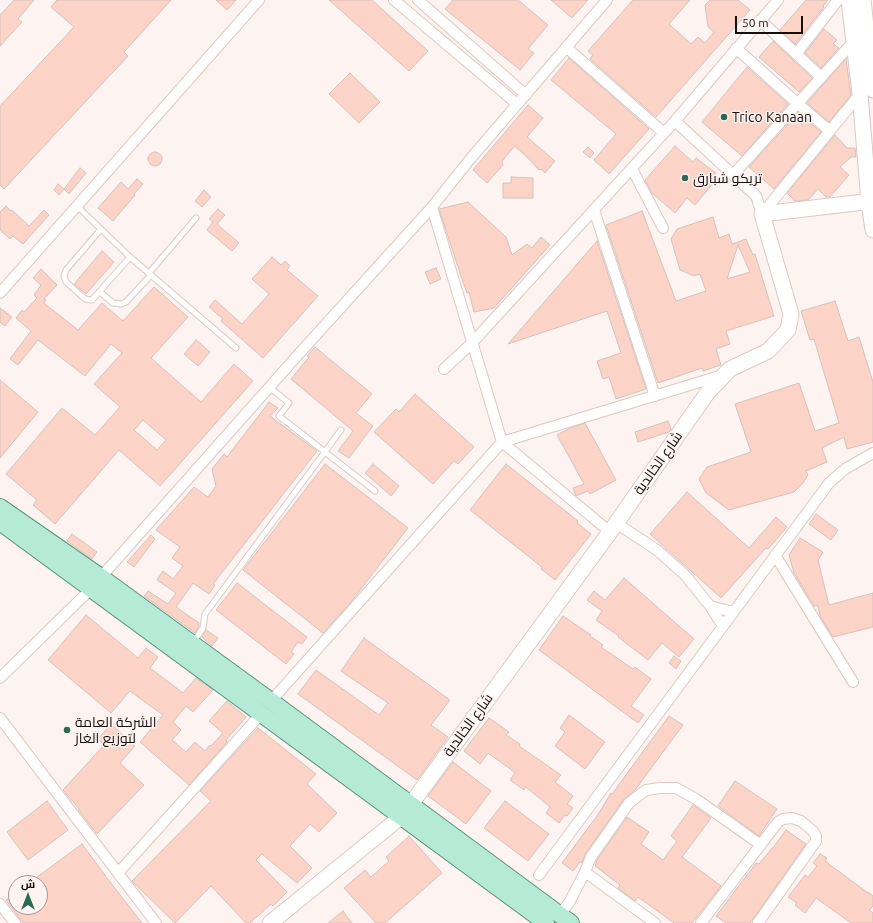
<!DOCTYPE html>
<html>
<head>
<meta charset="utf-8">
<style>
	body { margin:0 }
	#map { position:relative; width:873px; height:923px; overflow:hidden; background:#fdf4f2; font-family:Ubuntu,Cairo,sans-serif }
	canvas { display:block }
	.north { position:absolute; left:8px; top:875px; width:40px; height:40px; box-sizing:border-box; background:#fdf4f2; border:1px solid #a19896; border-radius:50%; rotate:0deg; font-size:11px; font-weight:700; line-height:16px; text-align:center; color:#160f0d }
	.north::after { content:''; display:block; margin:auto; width:14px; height:18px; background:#2c6954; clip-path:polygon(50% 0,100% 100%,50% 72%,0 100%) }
	.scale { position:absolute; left:735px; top:16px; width:68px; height:18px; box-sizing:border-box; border:2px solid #160f0d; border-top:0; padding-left:5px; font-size:12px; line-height:14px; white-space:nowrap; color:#160f0d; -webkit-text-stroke:3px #fdf4f2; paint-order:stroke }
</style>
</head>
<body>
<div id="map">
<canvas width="873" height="923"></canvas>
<div class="north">ش</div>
<div class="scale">50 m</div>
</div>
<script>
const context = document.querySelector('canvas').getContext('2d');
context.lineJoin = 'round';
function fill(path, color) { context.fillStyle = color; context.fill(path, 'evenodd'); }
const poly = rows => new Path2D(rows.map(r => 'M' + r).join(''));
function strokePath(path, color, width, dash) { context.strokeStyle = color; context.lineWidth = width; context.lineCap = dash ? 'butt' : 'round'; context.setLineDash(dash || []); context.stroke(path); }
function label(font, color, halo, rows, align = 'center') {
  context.font = font + ' Ubuntu,Cairo,sans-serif'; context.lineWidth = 3; context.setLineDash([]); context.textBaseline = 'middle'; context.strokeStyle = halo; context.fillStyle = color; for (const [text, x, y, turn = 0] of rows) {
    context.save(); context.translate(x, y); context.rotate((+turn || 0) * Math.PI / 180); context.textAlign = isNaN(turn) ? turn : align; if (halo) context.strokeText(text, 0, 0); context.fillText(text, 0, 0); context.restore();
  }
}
const building = poly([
	[14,0,34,0,18,19,22,22,0,46,0,15,14,0],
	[57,0,171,0,124,52,128,56,4,189,0,185,0,106,74,27,51,7,57,0],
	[216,0,236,0,227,10,216,0],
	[329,0,372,0,428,51,409,71,329,0],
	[453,0,518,0,548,25,528,49,534,53,520,70,445,9,453,0],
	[551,0,588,0,572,18,551,0],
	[633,0,690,0,669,24,691,44,698,37,705,43,714,32,708,27,705,5,710,0,738,0,750,10,656,117,590,59,593,55,588,51,633,0],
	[806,0,828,0,823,6,824,7,795,44,780,30,806,0],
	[824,29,837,40,833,44,839,48,821,68,805,53,824,29],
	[773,41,812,78,799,92,759,57,773,41],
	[569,58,649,129,609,174,594,160,616,134,551,80,569,58],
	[846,59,851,95,829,122,807,103,846,59],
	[747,67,788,104,742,156,702,122,747,67],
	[350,73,380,102,359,123,329,94,350,73],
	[528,105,543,118,527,137,555,161,545,173,541,169,539,170,530,160,515,146,502,161,503,165,487,183,473,170,528,105],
	[798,113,821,132,774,189,749,167,798,113],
	[835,135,847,148,855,148,856,157,851,157,840,167,849,175,830,197,826,197,818,189,808,200,795,201,787,193,835,135],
	[675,146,693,162,696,158,716,173,712,179,715,181,695,205,687,198,675,213,652,193,645,180,675,146],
	[588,147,594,153,590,158,583,152,588,147],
	'148 159a7 7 0 1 1 14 0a7 7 0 1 1-14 0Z',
	[80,168,86,173,69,194,64,189,80,168],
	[511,177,533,178,533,198,503,198,503,183,511,183,511,177],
	[137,179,143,184,134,194,135,195,113,221,98,208,121,182,128,189,137,179],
	[58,184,64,189,59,195,54,190,58,184],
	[204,190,211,197,202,207,195,201,204,190],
	[468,202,506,237,512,255,527,244,532,248,541,237,550,245,494,308,474,312,469,292,467,293,462,279,439,209,468,202],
	[6,206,11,211,12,210,29,226,44,210,49,215,23,244,13,236,10,239,0,230,0,212,6,206],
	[218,209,225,215,217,224,239,243,232,251,207,230,213,222,209,219,218,209],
	[642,211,676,301,706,291,700,274,694,276,680,270,671,239,677,229,713,217,719,238,729,234,732,244,746,239,753,255,755,254,774,316,726,331,730,344,716,349,721,365,703,371,702,368,658,383,606,225,642,211],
	[738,245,750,272,727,279,738,245],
	[597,241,646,389,616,399,609,377,603,379,597,361,621,353,607,311,508,344,597,241],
	[102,251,114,262,86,294,74,284,102,251],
	[272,257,281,265,285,261,290,266,287,270,318,296,263,358,221,321,223,319,209,307,215,300,242,324,269,294,252,279,272,257],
	[436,268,441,279,430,284,425,272,436,268],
	[41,269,57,285,44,299,46,300,44,303,78,330,102,303,123,321,154,287,188,317,151,358,201,402,234,364,253,381,160,486,119,450,55,524,33,505,37,500,6,474,62,408,95,435,120,407,94,384,122,353,111,344,85,376,38,340,18,365,10,359,31,331,16,318,22,310,24,312,37,298,34,295,41,285,33,278,41,269],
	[143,420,166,440,157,450,134,430,143,420],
	[835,301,848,341,859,337,873,382,873,442,847,449,844,437,822,448,827,462,806,471,808,475,803,483,794,492,729,510,706,493,699,479,707,467,751,452,735,404,799,383,815,431,839,423,814,339,810,340,801,311,835,301],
	[0,308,12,317,5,326,0,322,0,308],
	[196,340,210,352,198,366,184,354,196,340],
	[315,347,372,394,356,413,373,426,349,458,338,451,353,431,291,379,309,357,307,356,315,347],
	[0,380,38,412,0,458,0,380],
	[415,394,474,447,458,464,454,461,433,484,374,432,396,409,399,412,415,394],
	[269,402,278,408,270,416,317,451,213,584,215,585,209,594,193,583,176,607,199,623,199,626,195,633,144,596,148,591,168,604,176,593,157,580,163,571,173,579,183,566,172,558,180,547,156,530,194,487,208,497,216,486,212,469,224,454,227,457,269,402],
	[668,421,671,429,669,432,638,442,635,432,668,421],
	[585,423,616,480,590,494,588,491,576,496,573,488,584,484,557,435,568,429,585,423],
	[325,464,408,528,350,603,323,633,243,570,325,464],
	[373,464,399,486,391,496,365,473,373,464],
	[506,464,578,521,577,523,591,534,555,580,541,569,543,568,470,510,506,464],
	[687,492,749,548,776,517,787,527,768,549,766,548,721,598,650,534,687,492],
	[816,514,838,530,831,540,809,524,816,514],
	[72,534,97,552,92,559,67,541,72,534],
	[151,535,155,539,134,567,127,562,151,535],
	[800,538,823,552,818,560,829,605,873,593,873,627,833,637,820,616,818,605,814,606,794,573,789,555,800,538],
	[624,578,694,639,679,657,662,643,648,660,618,637,619,636,596,620,602,611,587,600,594,591,605,600,624,578],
	[237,583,307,637,302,644,298,642,291,652,294,654,286,664,216,610,237,583],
	[86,615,138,658,146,648,158,657,150,668,183,693,196,678,213,690,193,712,186,706,173,722,181,730,172,740,186,752,195,742,205,751,210,745,211,746,223,733,209,721,227,701,246,717,226,740,227,742,189,785,140,742,163,715,130,691,111,713,48,660,86,615],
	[563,616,591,635,590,636,603,645,601,647,633,669,635,667,651,679,631,706,644,715,638,723,539,650,563,616],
	[206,630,218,638,212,646,202,637,206,630],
	[364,638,450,700,431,725,448,737,417,780,298,694,316,670,379,715,388,703,341,671,364,638],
	[674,656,681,661,676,669,669,663,674,656],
	[569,715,605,742,585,769,555,746,565,732,560,728,569,715],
	[669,716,683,725,635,790,624,799,586,853,582,862,581,863,580,862,573,871,562,863,597,816,611,793,612,794,669,716],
	[489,718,509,732,506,735,520,744,519,746,561,775,555,782,573,796,567,804,573,808,567,816,565,815,559,823,546,813,550,807,526,787,524,790,510,780,515,773,509,768,488,753,480,764,464,751,489,718],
	[111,724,135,746,120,763,144,785,97,834,78,809,79,809,63,790,104,745,98,739,111,724],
	[258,728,316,774,307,784,337,813,319,832,310,824,290,846,312,868,297,883,262,854,256,860,287,892,273,906,271,904,250,923,246,923,211,886,175,923,132,881,211,801,200,791,258,728],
	[453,762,491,791,466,824,428,796,453,762],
	[735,781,777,809,759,836,718,806,735,781],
	[47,801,68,830,28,860,7,832,47,801],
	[505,801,549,834,528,861,484,828,505,801],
	[693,805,711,818,682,857,721,886,692,923,674,923,638,897,635,901,618,888,620,885,595,866,597,860,627,817,649,832,641,844,663,860,677,841,671,836,693,805],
	[786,830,806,844,750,923,726,923,716,916,756,863,759,864,772,848,773,848,786,830],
	[409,836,442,873,385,923,376,923,344,888,365,870,371,877,389,861,386,857,409,836],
	[82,844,110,882,142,923,23,923,6,900,16,893,16,907,40,907,40,883,29,883,82,844],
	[820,854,827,858,825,861,868,893,868,892,873,896,873,906,869,910,873,913,873,923,851,923,816,898,805,913,795,905,797,903,788,897,805,875,808,877,817,866,813,863,820,854],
	[343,911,352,923,328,923,343,911]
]);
fill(building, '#fbd3c7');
strokePath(building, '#d6c1bb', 1);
const lane = poly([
	[77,206,130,257,236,348],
	[101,229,66,270,64,276,66,282,85,299,92,300,130,257],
	[149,273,196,218],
	[100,292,113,303,121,304,126,302,151,275],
	[269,387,289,403,279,416,375,491],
	[194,641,203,628,205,614,341,430]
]);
const street = poly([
	[394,0,517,104],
	[418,0,526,95],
	[760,20,821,77],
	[566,47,664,133],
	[736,48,797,103,830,131],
	[796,54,838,0],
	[675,121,756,196,762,214],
	[632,169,663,228],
	[733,175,854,41],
	[432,207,502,442,610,532],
	[594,210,655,396],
	[762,214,860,94],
	[0,293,259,0],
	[444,369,472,343,675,121,778,0],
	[616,523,657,550,685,575,710,606,723,626],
	[775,555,853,682],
	[101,577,297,356,432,207,471,158,607,0],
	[710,606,733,612],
	[0,678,91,589],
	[271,701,502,442,723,375],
	[0,718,156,923],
	[585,872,655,923],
	[118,873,261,714],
	[539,875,829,483,845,469,873,453],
	[0,904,15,923],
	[560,915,570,901,585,872,591,857,629,803,646,790,660,788,676,788,696,799,761,845],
	[701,923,778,822,783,819,792,818,801,821,813,831,816,836,816,841,758,923]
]);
const secondary = poly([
	[849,0,860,94,869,202,873,230],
	[863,0,873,90],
	[411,804,610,532,708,392,730,369,768,351,788,330,791,314,762,214,873,201],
	[270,923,402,816]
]);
const primary = poly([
	[0,507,101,577,271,701,571,923],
	[0,522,546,923]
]);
strokePath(lane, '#ddc8c2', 7);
strokePath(street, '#ddc8c2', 12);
strokePath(secondary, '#ddc8c2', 17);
strokePath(primary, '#5e947e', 18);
strokePath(lane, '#fff', 5);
strokePath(street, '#fff', 10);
strokePath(secondary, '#fff', 15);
strokePath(primary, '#b5ead6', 16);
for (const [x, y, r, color] of [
	[724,117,4,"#2c6954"],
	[685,178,4,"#2c6954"],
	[67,730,4,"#2c6954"]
]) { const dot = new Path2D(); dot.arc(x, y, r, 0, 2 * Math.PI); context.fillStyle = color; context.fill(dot); strokePath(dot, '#fdf4f2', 1.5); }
label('14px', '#160f0d', '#fdf4f2', [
	["Trico Kanaan",732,117],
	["تريكو شبارق",693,178],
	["الشركة العامة",75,722],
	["لتوزيع الغاز",75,738]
], 'left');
label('14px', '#160f0d', '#fdf4f2', [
	["شارع الخالدية",658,463,-55],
	["شارع الخالدية",468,725,-54]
]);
</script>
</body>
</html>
